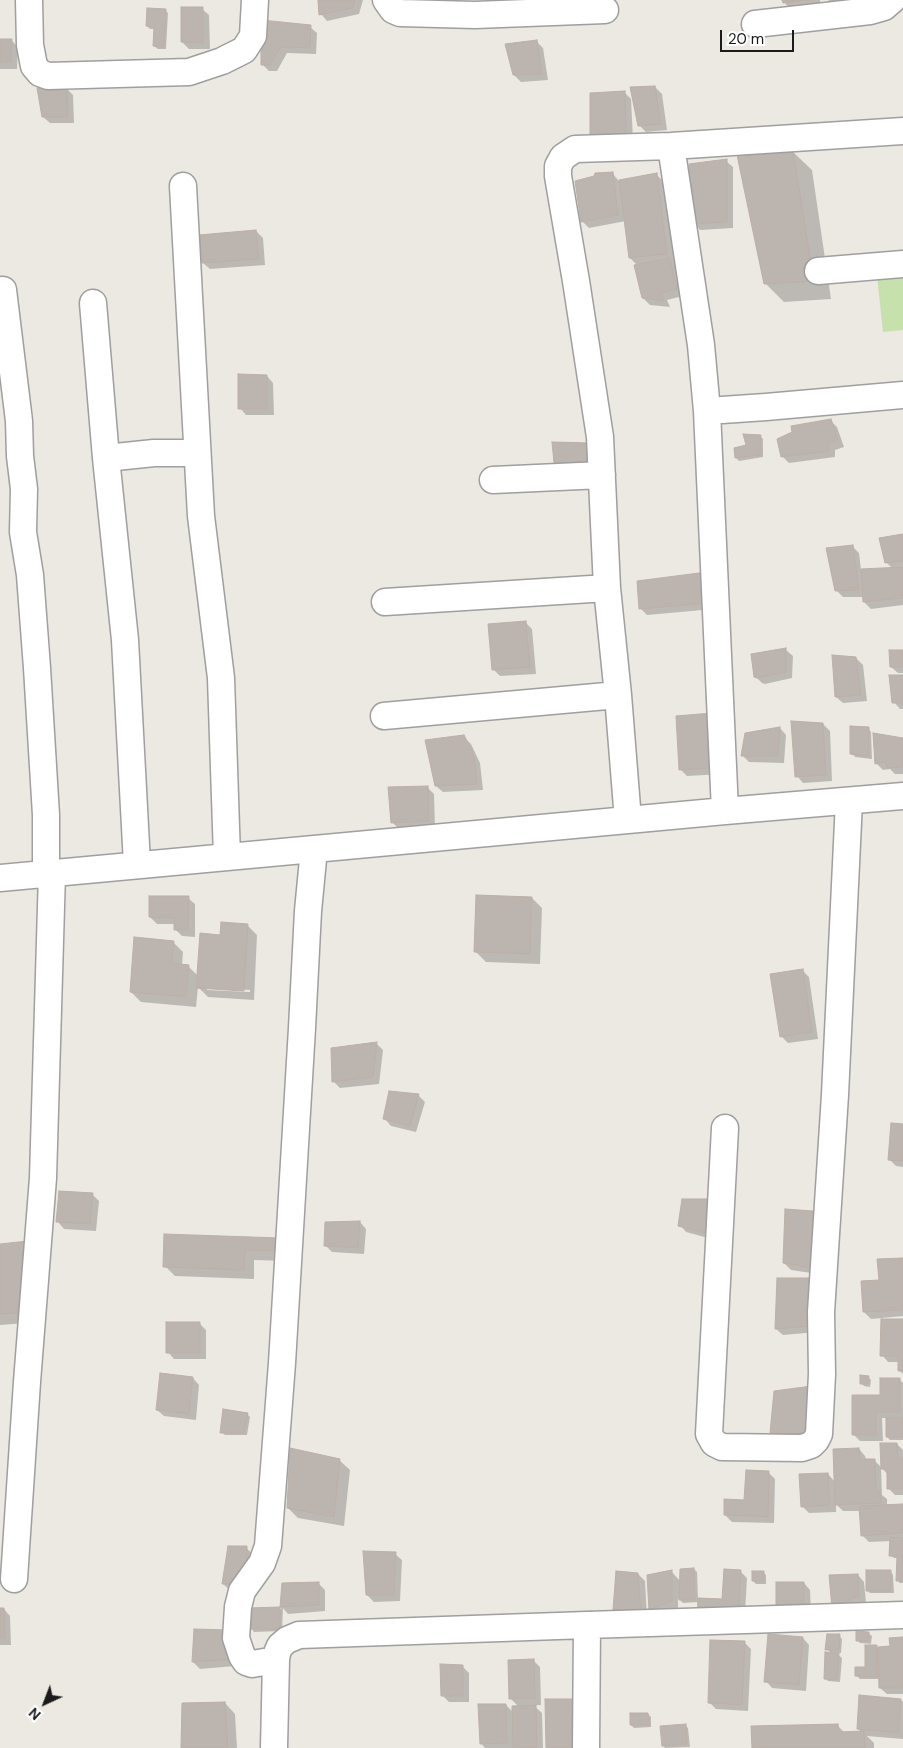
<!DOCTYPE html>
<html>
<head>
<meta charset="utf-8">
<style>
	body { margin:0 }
	#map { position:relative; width:903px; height:1748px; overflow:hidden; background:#ece8e2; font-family:"DM Sans",sans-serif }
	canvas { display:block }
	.north { position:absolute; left:20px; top:1678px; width:50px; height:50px; -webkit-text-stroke:4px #fff; paint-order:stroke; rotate:223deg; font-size:14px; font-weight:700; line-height:20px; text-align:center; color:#1b1b1b }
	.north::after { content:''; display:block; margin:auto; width:18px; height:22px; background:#1b1b1b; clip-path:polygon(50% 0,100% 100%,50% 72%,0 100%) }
	.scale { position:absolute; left:720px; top:30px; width:74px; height:22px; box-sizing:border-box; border:2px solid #1b1b1b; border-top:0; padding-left:6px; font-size:15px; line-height:18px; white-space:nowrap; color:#1b1b1b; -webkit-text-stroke:4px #fff; paint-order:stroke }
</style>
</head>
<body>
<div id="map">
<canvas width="903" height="1748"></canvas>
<div class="north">N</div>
<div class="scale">20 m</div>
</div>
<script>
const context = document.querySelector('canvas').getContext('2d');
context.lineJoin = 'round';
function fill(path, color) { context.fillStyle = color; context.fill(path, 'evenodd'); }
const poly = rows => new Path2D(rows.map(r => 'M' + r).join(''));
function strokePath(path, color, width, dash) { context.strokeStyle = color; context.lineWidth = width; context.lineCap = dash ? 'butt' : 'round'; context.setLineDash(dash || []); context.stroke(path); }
fill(poly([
	[903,273,903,330,883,332,877,276]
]), '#c7e1ac');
fill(poly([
	[320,0,363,0,359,14,327,21,321,14],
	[783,0,820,0,821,6,790,9,784,2],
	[828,0,843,0,830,2],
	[202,9,209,15,210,49,189,49,182,42],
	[165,10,168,13,166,49,158,49,154,46,155,29,150,29,147,26],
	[262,21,310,27,317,33,316,54,287,53,277,71,269,71,263,65],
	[0,40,11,40,18,47,17,69,0,69],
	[536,41,543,48,548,80,521,82,514,75],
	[655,87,662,94,667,130,646,132,639,125],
	[67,89,73,95,74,123,50,123,43,117],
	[624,92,631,99,633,140,591,137],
	[793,152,812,170,831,299,784,302,765,283],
	[726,161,733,167,733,228,700,230,694,223],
	[612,173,619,181,657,175,667,185,676,264,674,264,677,266,683,296,667,300,670,307,650,305,643,298,638,266,630,258,626,221,589,228,582,221],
	[256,231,263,238,265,265,210,269,203,263],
	[267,376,273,383,274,415,246,415,240,408],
	[830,420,837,427,844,447,835,450,835,457,789,463,782,456],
	[760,436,763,439,763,457,739,461,736,458,748,445],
	[903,535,903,605,871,609,864,602,864,597,843,597,836,590,853,547,859,553,861,570,892,568,887,563],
	[707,573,714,609,647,615,640,608],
	[525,622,532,629,536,674,500,676,493,669],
	[786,650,793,656,792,678,765,684,762,683,755,676],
	[903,651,903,673,898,673,891,667],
	[856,658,863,665,867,701,843,703,836,697],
	[903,676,903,709,900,709,894,702],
	[720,721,723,774,687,776,680,769],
	[823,724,830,731,832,781,803,783,797,776],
	[780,728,786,735,784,763,749,762,743,756],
	[868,728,871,732,872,759,855,757,852,753],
	[464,737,471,744,480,763,483,790,443,792,436,786],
	[903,739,903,774,895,774,890,769,883,770,876,763],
	[427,787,434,794,435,828,399,829,393,823],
	[188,898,195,904,195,937,182,936,175,929,175,924,157,924,150,917],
	[532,898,542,908,540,964,486,962,476,952],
	[247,925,257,935,254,1000,208,997,198,987,196,1007,141,1002,131,992,173,942,183,952,182,965,188,966,198,976,222,936],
	[207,987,250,990,250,992,207,990],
	[802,970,809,977,818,1039,788,1043,781,1036],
	[376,1043,383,1050,379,1084,340,1088,333,1081],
	[418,1095,425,1102,416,1132,391,1126,385,1119],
	[903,1125,903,1167,896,1166,889,1159],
	[92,1194,99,1201,96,1231,64,1229,58,1222],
	[711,1201,712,1239,686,1232,680,1225],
	[812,1212,819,1219,818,1274,791,1270,784,1263],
	[360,1222,366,1229,364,1254,332,1252,326,1246],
	[280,1240,286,1261,254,1260,254,1279,175,1276,165,1266],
	[0,1245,37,1253,27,1323,0,1325],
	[903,1259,903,1316,871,1319,864,1312,880,1281],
	[820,1286,817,1332,783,1335,776,1329],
	[903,1320,903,1374,899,1370,899,1362,888,1362,882,1355],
	[199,1323,206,1330,206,1359,174,1359,168,1352],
	[868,1377,871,1380,870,1387,864,1386,861,1383],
	[193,1378,199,1385,196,1420,164,1416,157,1410],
	[899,1379,903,1383,903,1440,890,1440,887,1437,887,1418,882,1418,883,1441,860,1441,853,1434,882,1396],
	[775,1392,812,1441,778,1439,772,1433],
	[247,1414,250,1417,247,1435,225,1435,221,1432],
	[897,1444,903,1450,903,1495,895,1495,888,1488,888,1475,881,1467,882,1495,887,1499,887,1506,903,1505,903,1583,900,1583,897,1580,898,1558,894,1558,890,1555,891,1541,869,1542,862,1535,861,1511,843,1511,836,1504,836,1512,809,1513,802,1506,828,1474,835,1482,859,1449,865,1456,866,1460,874,1460,882,1468],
	[339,1460,350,1470,344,1526,298,1518,288,1508],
	[768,1472,775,1479,774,1523,732,1522,725,1515,746,1502],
	[246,1548,253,1554,230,1590,223,1584],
	[395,1554,402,1560,400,1601,374,1602,367,1595],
	[694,1569,697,1572,698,1599,723,1600,740,1571,747,1578,744,1630,699,1602,683,1603,678,1598,678,1608,657,1616,650,1609,672,1572,680,1581],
	[890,1571,893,1575,894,1593,870,1593,867,1590],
	[763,1572,766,1575,766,1584,756,1584,753,1581],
	[638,1574,645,1581,647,1618,621,1616,614,1609],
	[858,1575,864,1582,866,1603,837,1617],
	[318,1583,325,1590,325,1611,288,1614,283,1608,282,1631,254,1632,251,1628,250,1610,281,1609,283,1585],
	[804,1583,810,1590,811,1614,784,1614],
	[0,1609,4,1609,10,1616,11,1645,0,1645],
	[227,1632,235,1666,200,1669,193,1662],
	[868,1633,872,1636,871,1644,860,1643,857,1640],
	[839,1636,842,1639,841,1653,836,1653,842,1658,840,1682,828,1681,825,1678,832,1654,827,1649],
	[803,1638,809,1645,806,1691,772,1688,766,1681],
	[903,1639,903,1694,887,1694,880,1688,880,1679,860,1679,857,1676,866,1668,876,1646,878,1648,891,1647],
	[744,1642,751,1649,748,1711,716,1709,709,1702],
	[534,1661,540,1667,541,1705,533,1705,542,1713,543,1748,485,1748,481,1743,506,1705,513,1712,519,1707,510,1698],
	[463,1667,469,1673,469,1702,449,1702,442,1695],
	[901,1700,903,1702,903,1739,867,1736,874,1743,874,1748,753,1748,838,1726,845,1733,862,1733,858,1729],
	[225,1703,235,1714,237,1748,183,1748],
	[648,1714,651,1717,651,1727,634,1728,631,1725],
	[685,1725,688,1728,690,1747,665,1748,663,1746]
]), '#0003');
const building = poly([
	[318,0,355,0,353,8,319,15,318,0],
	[782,0,809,0,783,3,782,0],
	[181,7,203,7,203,43,181,42,181,7],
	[147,8,166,9,164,47,153,46,154,27,146,26,147,8],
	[261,20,311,25,310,48,281,47,270,65,261,65,261,20],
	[0,39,12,39,11,62,0,62,0,39],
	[537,40,542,74,513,75,505,44,537,40],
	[655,86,661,124,638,126,630,87,655,86],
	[67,87,68,117,42,117,37,88,67,87],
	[625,91,626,133,590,137,590,93,625,91],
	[793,151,814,281,764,284,737,155,793,151],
	[727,159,727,222,692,224,689,164,727,159],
	[613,172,618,215,581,222,575,181,594,176,595,173,613,172],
	[657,173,667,254,629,258,619,180,657,173],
	[256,230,259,259,202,263,199,235,256,230],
	[670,258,677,289,661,293,664,301,642,298,634,265,670,258],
	[238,374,267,375,267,409,238,409,238,374],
	[831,419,838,440,828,444,829,451,781,457,777,439,792,432,791,426,831,419],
	[743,434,761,435,760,455,735,458,734,448,746,445,743,434],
	[552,442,591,443,593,469,555,473,552,442],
	[903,534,903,561,885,563,879,538,903,534],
	[853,545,859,590,835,591,826,548,853,545],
	[903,567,903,598,863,602,861,569,903,567],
	[707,572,708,603,639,609,637,581,707,572],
	[526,621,530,667,492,670,488,624,526,621],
	[786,648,786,672,757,678,754,677,751,654,786,648],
	[889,650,903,650,903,667,890,667,889,650],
	[832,655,856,657,861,695,835,697,832,655],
	[889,675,903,675,903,703,892,703,889,675],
	[713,713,717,768,679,770,676,716,713,713],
	[791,721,823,723,826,775,795,777,791,721],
	[850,726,869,727,869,757,850,754,850,726],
	[780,727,778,756,741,756,745,733,780,727],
	[873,733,903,738,903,767,887,768,886,762,875,764,873,733],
	[464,735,474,756,477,784,435,786,425,740,464,735],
	[428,786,429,821,391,823,388,787,428,786],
	[476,895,532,897,530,954,474,952,476,895],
	[149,896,189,896,188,930,174,930,174,918,149,917,149,896],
	[221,922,248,924,244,991,196,988,200,933,220,935,221,922],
	[134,937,174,941,172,963,189,965,186,997,130,992,134,937],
	[803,969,812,1032,780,1037,770,974,803,969],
	[377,1042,373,1077,332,1082,331,1048,377,1042],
	[389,1091,419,1094,410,1126,383,1119,389,1091],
	[891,1123,903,1124,903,1161,888,1160,891,1123],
	[59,1191,93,1193,90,1224,56,1222,59,1191],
	[682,1199,712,1199,705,1233,678,1226,682,1199],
	[785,1209,813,1211,812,1268,783,1263,785,1209],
	[360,1221,358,1248,324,1246,325,1222,360,1221],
	[164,1234,280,1238,276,1251,245,1250,244,1270,163,1267,164,1234],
	[28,1241,17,1313,0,1314,0,1244,28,1241],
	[903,1258,903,1310,863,1312,861,1281,879,1280,877,1259,903,1258],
	[777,1278,813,1278,811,1326,775,1329,777,1278],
	[881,1319,903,1319,903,1371,898,1371,898,1356,880,1356,881,1319],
	[166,1322,200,1322,200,1353,166,1353,166,1322],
	[160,1373,193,1377,189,1414,156,1410,160,1373],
	[860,1375,869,1376,868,1384,860,1384,860,1375],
	[880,1378,900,1378,900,1412,876,1412,876,1435,852,1435,852,1395,880,1395,880,1378],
	[812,1386,806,1435,770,1433,774,1391,812,1386],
	[223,1409,248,1413,244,1433,220,1433,223,1409],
	[886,1418,903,1418,903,1437,886,1437,886,1418],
	[880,1443,897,1443,898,1458,903,1458,903,1489,887,1489,887,1469,881,1469,880,1443],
	[290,1448,340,1459,334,1517,287,1508,290,1448],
	[859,1448,860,1459,875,1459,876,1492,880,1491,881,1503,835,1505,833,1449,859,1448],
	[746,1470,769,1471,768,1517,724,1515,724,1499,744,1500,746,1470],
	[828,1473,830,1505,801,1507,799,1474,828,1473],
	[903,1504,903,1533,861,1536,859,1506,903,1504],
	[890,1537,903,1538,903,1581,896,1581,897,1556,889,1556,890,1537],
	[228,1546,247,1546,247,1583,222,1584,228,1546],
	[363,1551,396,1552,394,1595,366,1595,363,1551],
	[694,1568,695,1600,679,1600,680,1569,694,1568],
	[724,1569,741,1570,738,1624,697,1621,698,1598,722,1599,724,1569],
	[672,1570,672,1601,649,1610,647,1575,672,1570],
	[866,1570,891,1570,891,1591,866,1591,866,1570],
	[616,1571,638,1573,641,1612,613,1610,616,1571],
	[752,1571,764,1571,764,1581,752,1581,752,1571],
	[858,1574,859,1597,851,1598,851,1606,832,1608,829,1575,858,1574],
	[319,1582,319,1605,280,1607,282,1583,319,1582],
	[776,1582,804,1582,804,1608,776,1608,776,1582],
	[280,1607,280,1629,250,1629,248,1608,280,1607],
	[0,1608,4,1608,5,1638,0,1638,0,1608],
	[194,1629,228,1630,229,1660,192,1662,194,1629],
	[856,1631,869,1632,869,1641,856,1641,856,1631],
	[768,1634,803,1637,799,1685,764,1682,768,1634],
	[827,1634,840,1634,839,1650,825,1650,827,1634],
	[903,1637,903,1688,879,1688,878,1647,890,1646,889,1638,903,1637],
	[710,1640,745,1641,742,1705,708,1703,710,1640],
	[865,1645,877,1645,877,1677,855,1676,855,1667,865,1667,865,1645],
	[825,1652,839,1653,837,1680,824,1679,825,1652],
	[534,1659,535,1698,509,1699,508,1660,534,1659],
	[440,1664,463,1665,463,1696,441,1696,440,1664],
	[859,1695,901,1699,899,1733,857,1729,859,1695],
	[545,1699,578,1699,578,1748,546,1748,545,1699],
	[225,1702,228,1748,181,1748,182,1703,225,1702],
	[478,1704,506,1704,507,1743,480,1744,478,1704],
	[536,1705,537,1748,513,1748,512,1706,536,1705],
	[630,1713,648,1713,649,1725,630,1725,630,1713],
	[686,1724,687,1744,662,1746,660,1726,686,1724],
	[838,1724,839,1732,864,1731,865,1748,752,1748,751,1726,838,1724]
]);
fill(building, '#bcb4af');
strokePath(building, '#bcafa6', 1);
const minor = poly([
	[29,0,30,45,34,66,40,73,48,76,189,72,222,61,244,50,253,36,255,0],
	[386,0,393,10,400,13,475,15,605,10],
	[755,24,870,11,884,7,892,0],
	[671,146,701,345,707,411,766,407,903,395],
	[183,186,201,516,221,678,227,857],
	[818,271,903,264],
	[3,290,19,421,20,456,24,489,23,532,30,575,37,668,46,815,46,873],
	[93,303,106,458],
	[707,411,725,811],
	[493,480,602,475],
	[385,602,607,588],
	[384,716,618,695],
	[628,820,618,695,607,588,600,437,576,281,558,176,558,166,563,157,575,149,671,146,903,131],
	[137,864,125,640,106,458,154,453,197,453],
	[0,878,725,811,903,796],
	[725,1128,709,1434,714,1443,722,1447,802,1448,811,1445,816,1440,819,1434,822,1374,821,1312,835,1095,849,801],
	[14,1579,27,1382,43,1178,52,873],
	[276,1660,277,1653,280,1646,287,1640,299,1635,587,1625],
	[274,1748,276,1660,252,1664,246,1662,242,1656,236,1638,238,1607,242,1591,262,1563,268,1546,282,1363,302,1028,308,911,314,849],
	[586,1748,587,1625,903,1615]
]);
strokePath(minor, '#9f9f9f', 29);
strokePath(minor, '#fff', 26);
</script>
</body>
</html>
